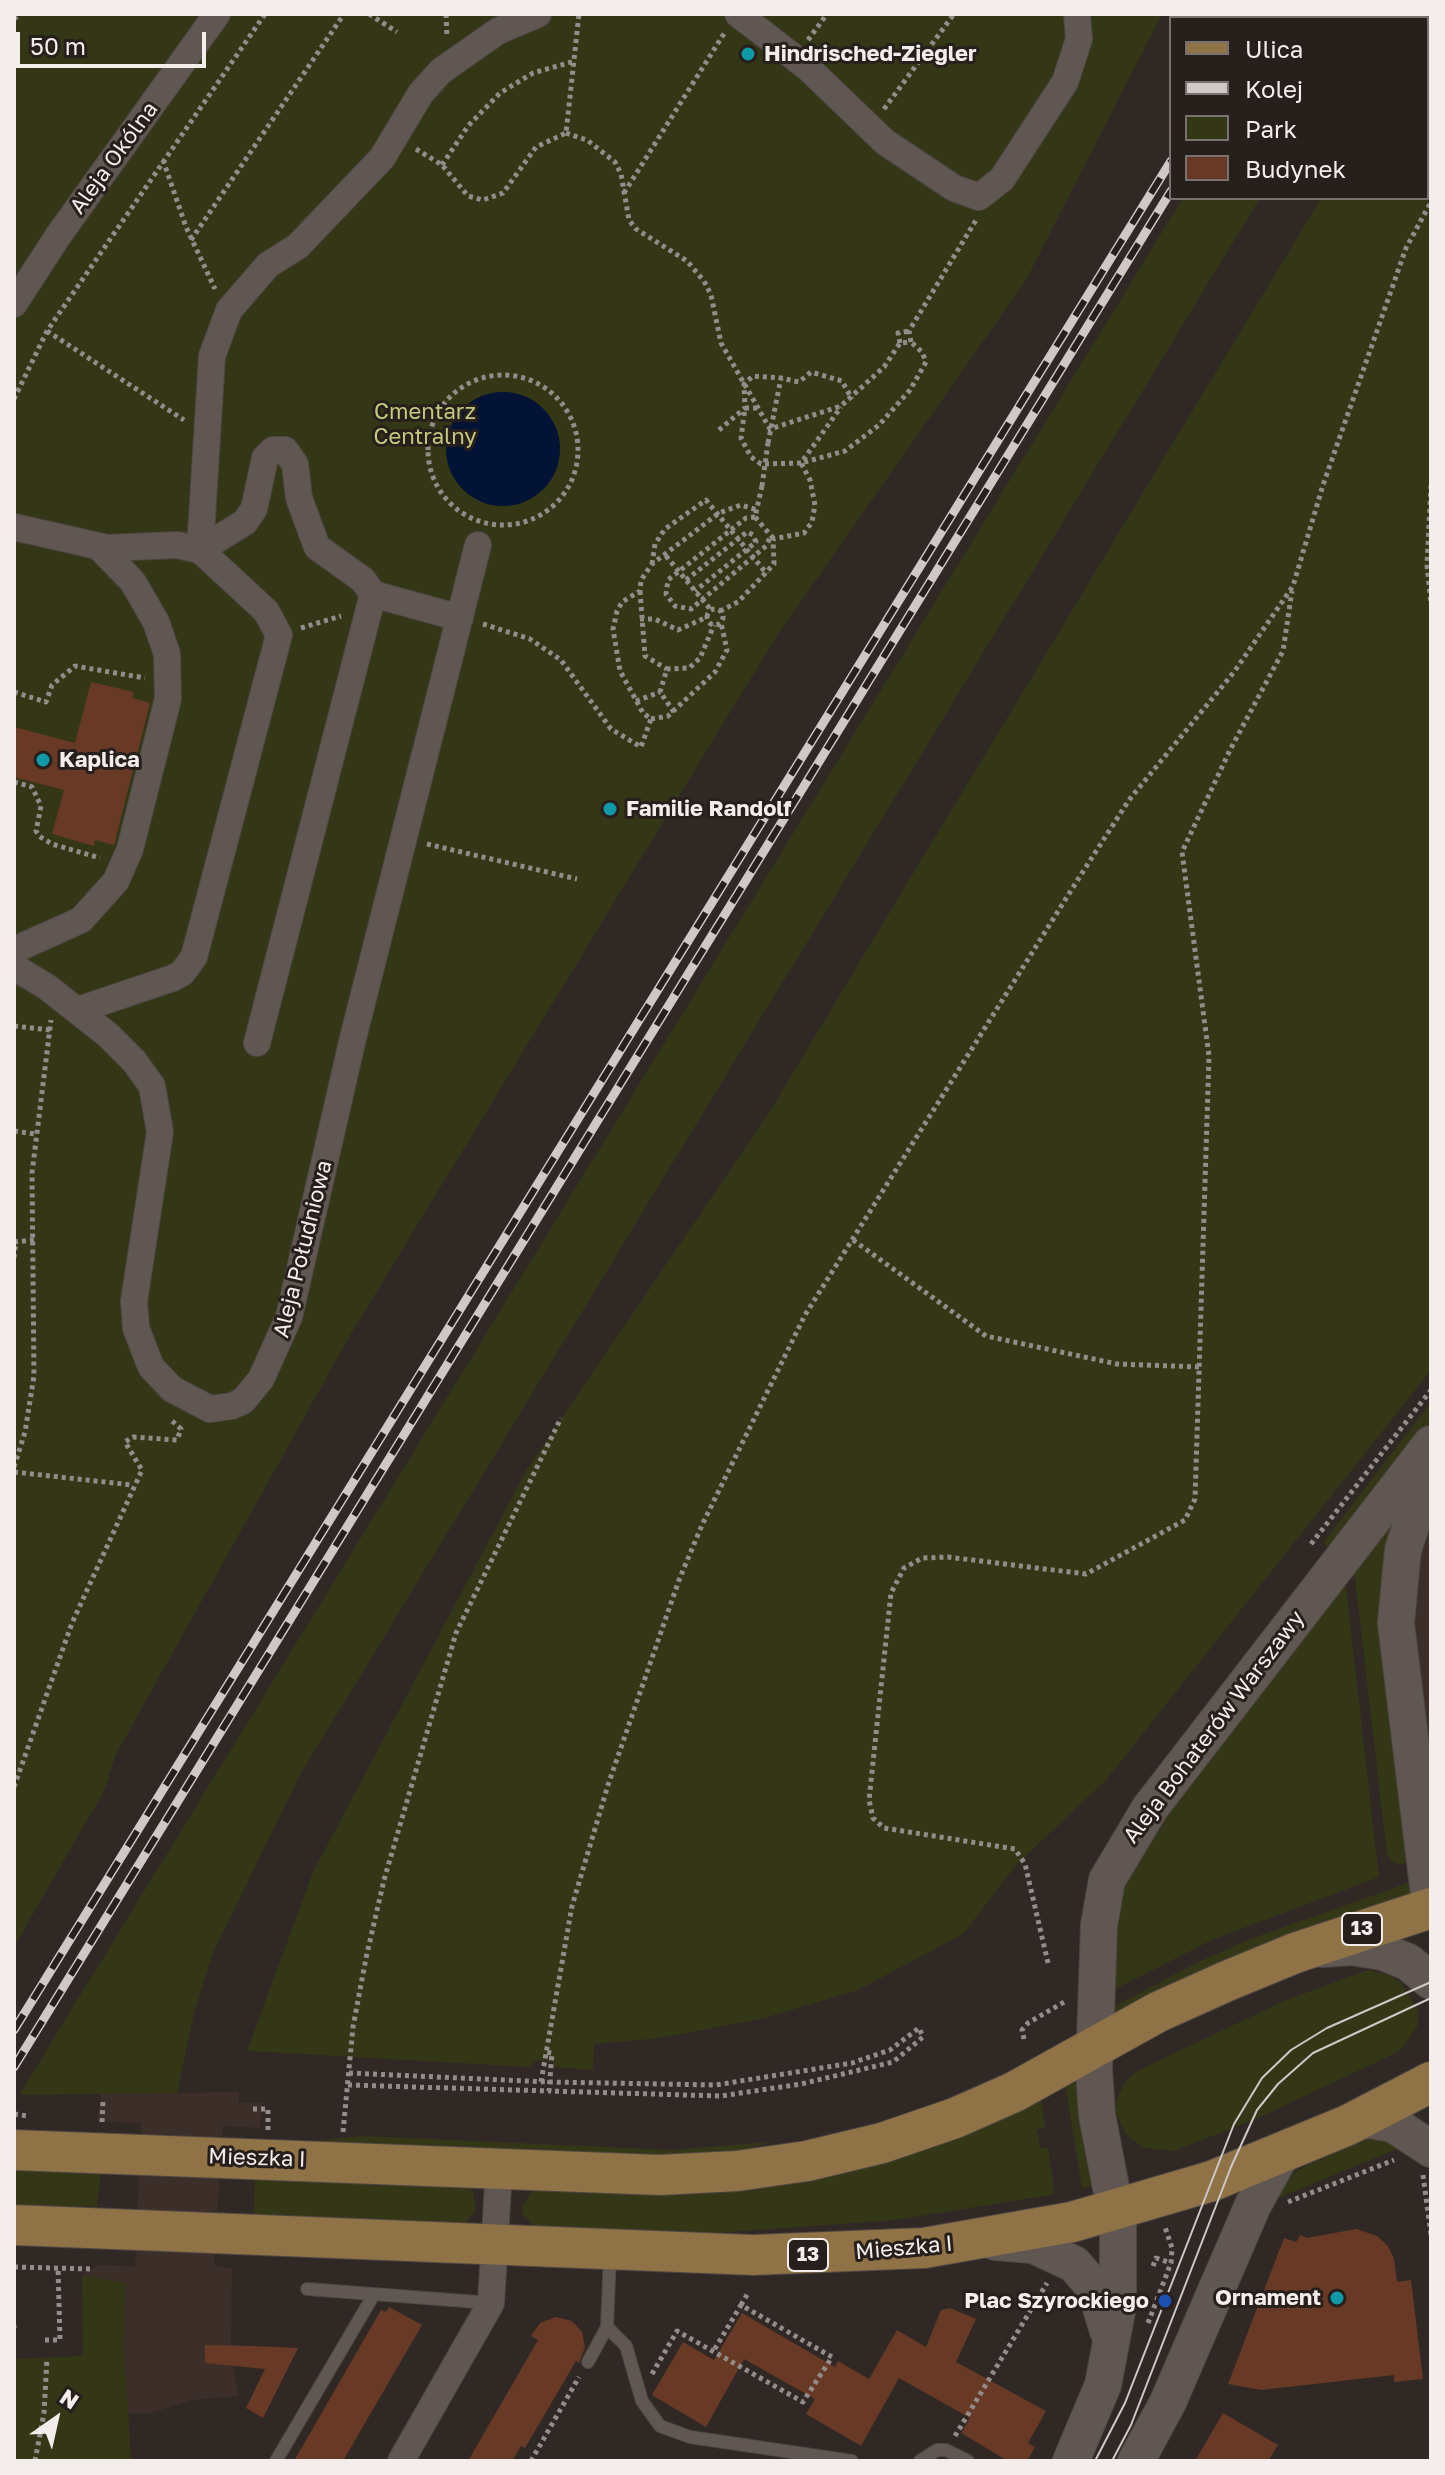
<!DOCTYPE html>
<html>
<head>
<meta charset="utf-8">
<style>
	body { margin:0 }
	#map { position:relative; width:1445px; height:2475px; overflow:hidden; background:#302825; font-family:"Golos Text",sans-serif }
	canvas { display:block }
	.frame { position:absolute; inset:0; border:16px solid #f3edeb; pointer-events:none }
	.legend { position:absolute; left:1169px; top:16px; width:260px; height:184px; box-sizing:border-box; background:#261f1b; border:2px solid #78716e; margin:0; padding:10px 14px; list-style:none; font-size:24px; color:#f3edeb }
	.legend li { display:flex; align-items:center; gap:16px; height:40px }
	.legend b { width:40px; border:2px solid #78716e }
	.north { position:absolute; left:16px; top:2379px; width:80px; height:80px; -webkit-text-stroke:6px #261f1b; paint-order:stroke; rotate:34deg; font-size:22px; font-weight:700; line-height:32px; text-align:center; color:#f3edeb }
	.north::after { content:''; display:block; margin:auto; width:28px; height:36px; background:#f3edeb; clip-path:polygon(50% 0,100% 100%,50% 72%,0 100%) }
	.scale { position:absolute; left:16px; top:32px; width:190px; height:36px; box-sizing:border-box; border:4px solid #f3edeb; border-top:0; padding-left:10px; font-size:24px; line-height:28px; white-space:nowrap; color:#f3edeb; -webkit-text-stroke:6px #261f1b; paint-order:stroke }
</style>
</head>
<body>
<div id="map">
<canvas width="1445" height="2475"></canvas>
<div class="frame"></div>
<ul class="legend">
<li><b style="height:10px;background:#8f7246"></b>Ulica</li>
<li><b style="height:10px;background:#cec8c6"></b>Kolej</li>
<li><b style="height:22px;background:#343716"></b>Park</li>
<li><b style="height:22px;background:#683a26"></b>Budynek</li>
</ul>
<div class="north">N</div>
<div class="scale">50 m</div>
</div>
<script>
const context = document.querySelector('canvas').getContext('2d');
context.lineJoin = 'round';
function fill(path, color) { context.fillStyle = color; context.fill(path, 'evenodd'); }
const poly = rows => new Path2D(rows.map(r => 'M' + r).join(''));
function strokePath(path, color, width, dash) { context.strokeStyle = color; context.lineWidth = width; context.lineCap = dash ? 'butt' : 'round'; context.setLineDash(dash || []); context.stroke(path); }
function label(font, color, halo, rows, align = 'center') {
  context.font = font + ' "Golos Text",sans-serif'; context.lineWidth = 6; context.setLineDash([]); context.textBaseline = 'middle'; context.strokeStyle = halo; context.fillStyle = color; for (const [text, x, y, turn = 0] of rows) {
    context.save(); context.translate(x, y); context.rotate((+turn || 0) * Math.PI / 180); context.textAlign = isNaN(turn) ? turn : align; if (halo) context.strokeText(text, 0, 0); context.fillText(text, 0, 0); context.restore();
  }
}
fill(poly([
	[1431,1482,1431,1862,1405,1651],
	[239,2092,239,2103,262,2103,260,2128,223,2126,214,2265,232,2269,231,2349,238,2396,193,2400,150,2413,128,2413,124,2345,126,2283,82,2275,98,2265,135,2266,141,2123,97,2121,101,2094]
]), '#3c2e28');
fill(poly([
	[14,14,1162,14,1026,280,776,637,352,1332,115,1756,105,1789,14,1947],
	[1426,14,1431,14,1431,1370,1106,1780,1016,1865,963,1934,858,1990,764,2018,661,2038,594,2044,593,2070,554,2067,554,2062,537,2060,529,2067,247,2051,313,1872,526,1471,768,1114,1321,198,1427,198],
	[1183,198,1260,198,300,1775,213,1953,194,2013,177,2093,19,2095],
	[1431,1402,1431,1421,1331,1549,1323,1543],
	[1395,1498,1412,1862,1398,1864,1391,1861,1387,1854,1354,1570],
	[1345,1580,1379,1877,1214,1939,1109,1992,1115,1924,1131,1858],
	[1411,1882,1414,1897,1114,2017,1112,2008,1194,1964,1253,1938],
	[1368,1970,1392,1976,1401,1983,1419,2011,1417,2027,1400,2051,1258,2118,1174,2151,1143,2148,1126,2134,1115,2111,1116,2101,1124,2084,1135,2072,1284,2001],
	[1078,2078,1079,2117,1095,2185,1082,2188,1065,2084],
	[1041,2095,1045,2128,1037,2130,1040,2148,1048,2148,1055,2194,896,2220,687,2235,535,2227,523,2214,522,2206,533,2190,639,2192],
	[363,2136,673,2150,770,2142,732,2154,705,2157,315,2141],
	[1383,2138,1407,2145,1273,2200,1293,2174,1304,2167,1366,2140],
	[14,2169,101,2169,97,2207,14,2205],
	[255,2173,467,2185,473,2193,476,2209,466,2223,457,2226,254,2216],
	[82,2275,126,2283,124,2345,131,2461,14,2461,14,2359,83,2356]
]), '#343716');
fill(poly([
	'446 449a57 57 0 1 1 114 0a57 57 0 1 1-114 0Z'
]), '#031335');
fill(poly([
	[91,682,134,692,132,698,150,703,114,845,95,840,94,846,52,834,64,790,14,777,14,727,75,743],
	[1356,2229,1377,2236,1388,2246,1394,2259,1397,2282,1411,2280,1423,2379,1394,2382,1394,2375,1261,2390,1228,2384,1284,2238,1296,2242,1300,2235,1307,2238],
	[389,2307,422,2325,343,2461,294,2461,381,2310,386,2312],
	[950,2308,976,2319,956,2362,1046,2411,1028,2443,1035,2447,1027,2461,1008,2461,961,2433,970,2418,899,2378,861,2446,806,2414,815,2399,744,2359,706,2427,652,2395,683,2342,714,2360,742,2313,835,2367,838,2361,869,2379,897,2330,926,2347,941,2310],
	[556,2317,572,2321,582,2332,585,2347,579,2363,576,2361,525,2448,521,2446,512,2461,468,2461,538,2340,531,2336,540,2323],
	[205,2345,253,2346,298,2348,263,2418,246,2408,265,2369,205,2363],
	[1223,2413,1278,2445,1268,2461,1195,2461]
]), '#683a26');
const lane = poly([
	[610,2255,607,2327,626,2346,642,2401,660,2426,690,2437,852,2461],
	[307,2289,491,2303],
	[588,2362,607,2327],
	[276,2461,373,2296],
	[920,2461,937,2450,946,2450,968,2461]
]);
const street = poly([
	[738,14,808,68,885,142,954,188,979,197,1002,179,1065,82,1079,39,1077,14],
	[14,304,58,236,217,14],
	[14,527,107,548,177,545,200,550,266,611,279,635,194,957,182,973,173,978,78,1010],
	[200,550,212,356,229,310,268,265,298,246,382,158,421,93,441,71,498,31,538,14],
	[200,550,245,522,254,509,265,458,273,450,285,450,295,464,299,498,317,547,363,580,373,594,460,618],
	[14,950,81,920,116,881,130,849,168,699,167,654,156,622,133,582,98,546],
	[14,967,47,987,108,1035,134,1061,152,1086,160,1132,134,1301,136,1328,151,1367,172,1389,210,1409,232,1406,243,1401,261,1379,289,1317,353,1038,478,545],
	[257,1043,373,594],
	[401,2461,491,2303,499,2169]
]);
const secondary = poly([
	[1431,1464,1403,1550,1396,1623,1431,1911],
	[1322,1949,1352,1947,1383,1952,1408,1962,1431,1981],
	[1352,2123,1369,2120,1393,2124,1431,2149],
	[995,2242,1033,2245,1074,2264,1095,2288,1108,2331],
	[1071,2461,1103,2385,1118,2306,1118,2224,1097,2115,1094,2070,1099,1925,1107,1880,1150,1808,1431,1444],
	[1136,2461,1168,2402,1253,2205,1281,2155]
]);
const primary = poly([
	[14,2150,659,2175,737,2171,807,2161,882,2143,955,2118,1014,2092,1158,2012,1227,1981,1295,1953,1431,1908],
	[14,2225,753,2255,924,2248,1072,2222,1212,2181,1348,2125,1431,2082]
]);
strokePath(lane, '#4d4643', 14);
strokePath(street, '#4d4643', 28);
strokePath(secondary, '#4d4643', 38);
strokePath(primary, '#4d4643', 42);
strokePath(poly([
	[369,14,397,32],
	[446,14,447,37],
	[14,19,20,14],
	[808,40,827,14],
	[884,109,954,14],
	[566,133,587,140,615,162,621,174,629,220,636,229,687,261,704,281,711,295,721,343,770,429,841,406,884,367,900,343,911,342,909,331,976,220],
	[416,149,442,165,468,196,483,200,503,193,536,147,566,133,579,14],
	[163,160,186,227,215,289],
	[442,165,468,126,500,93,533,73,575,61],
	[624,193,725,32],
	[191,240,344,14],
	[47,331,184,420],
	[900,343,898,333,909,331],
	'428 450a75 75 0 1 1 150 0a75 75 0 1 1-150 0Z',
	[14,399,47,331,265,14],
	[757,408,745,408,741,438,751,457,761,464,801,463,841,407],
	[719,430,745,408,744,384,753,376,781,378],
	[768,443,781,378,799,382,811,372,842,381,852,399],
	[1431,485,1427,565,1431,605],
	[762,486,755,517,773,538],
	[755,517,746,518,668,580,666,594,675,606,691,609,766,546,771,536],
	[666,556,711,610],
	[652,564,655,544,665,529,706,500,767,574],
	[686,580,747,532,753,535,756,542,695,591],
	[640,591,645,656,667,669],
	'707 617a8 8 0 1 1 16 0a8 8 0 1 1-16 0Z',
	[720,611,738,602,774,564,773,539,804,533,812,522,815,505,810,480,801,463,845,451,879,425,910,390,926,362,922,352,911,342],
	[640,619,655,619,678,630,707,617],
	[483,624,530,639,561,660,611,729,641,747,651,719,643,713,620,671,613,629,617,611,622,602,640,591,641,580,652,564,719,513,741,505,757,510],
	[301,628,341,616],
	[14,692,46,702,52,685,75,666,145,678],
	[636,701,660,692],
	[674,712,660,692,667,669,689,668,700,658,714,625],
	[651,719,668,716,715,672,727,650,721,623],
	[14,782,32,787,41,806,36,831,39,836,52,844,100,858],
	[427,844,577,879],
	[14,1026,50,1030],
	[14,1131,35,1134],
	[853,1240,986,1336,1117,1364,1201,1367],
	[14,1242,34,1240],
	[14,1258,16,1242],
	[14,1467,25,1432,34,1376,32,1173,51,1020],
	[14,1472,132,1485],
	[1311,1544,1431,1390],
	[14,1787,72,1623,142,1470,125,1442,133,1437,177,1440,181,1429,170,1419],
	[1048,1963,1025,1864,1015,1849,884,1828,873,1818,869,1800,891,1593,904,1568,922,1558,948,1557,1086,1574,1185,1520,1195,1499,1209,1056,1182,852,1230,750,1283,651,1292,591],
	[1024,2039,1022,2030,1028,2023,1066,2001],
	[349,2073,549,2082,716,2085,852,2063,890,2050,919,2028,923,2037,893,2062,801,2084,721,2096,549,2091],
	[541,2082,572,1906,608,1785,679,1580,702,1525,805,1315,1077,881,1129,800,1234,672,1293,586,1323,485,1406,248,1431,202],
	[348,2085,549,2091,552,2053,545,2052],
	[253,2109,268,2109,268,2130],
	[14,2114,28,2116],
	[102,2122,103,2102,106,2103],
	[343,2132,353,2027,366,1958,384,1880,456,1633,561,1418],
	[1423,2175,1431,2235],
	[1288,2202,1394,2160],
	[1153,2266,1156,2258,1171,2263],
	[14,2267,91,2269],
	[741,2305,748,2293],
	[1148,2323,1171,2263,1172,2248,1165,2227],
	[14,2325,14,2328],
	[45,2340,60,2340,58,2268],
	[652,2374,677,2331,803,2402,832,2357,741,2305,713,2352],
	[955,2436,1047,2283],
	[35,2461,44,2413,47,2358],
	[531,2461,579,2377]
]), '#938c8a', 5, [4, 4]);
strokePath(lane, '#605753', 12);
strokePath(street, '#605753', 26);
strokePath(secondary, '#605753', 36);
strokePath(primary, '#8f7246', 40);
strokePath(poly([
	[1095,2461,1125,2403,1234,2124,1262,2078,1291,2050,1327,2028,1431,1982],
	[1112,2461,1131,2425,1231,2167,1257,2110,1278,2084,1313,2053,1431,1998]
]), '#cec8c6', 2);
const rail = poly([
	[1254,18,1256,14],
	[1273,18,1275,14],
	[14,2030,1171,161],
	[14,2067,1171,191]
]);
strokePath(rail, '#cec8c6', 9);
strokePath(rail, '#261f1b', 6, [18]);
strokePath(poly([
	[762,486,768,443]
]), '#938c8a', 5, [4, 4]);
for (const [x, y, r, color] of [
	[748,54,8,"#0f9aa8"],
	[43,760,8,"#0f9aa8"],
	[610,809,8,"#0f9aa8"],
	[1337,2298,8,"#0f9aa8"],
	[1165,2301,8,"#1a4fb4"]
]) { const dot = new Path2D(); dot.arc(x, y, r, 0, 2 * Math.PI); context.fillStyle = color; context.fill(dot); strokePath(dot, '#261f1b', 3); }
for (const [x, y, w] of [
	[1362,1929,40],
	[808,2255,40]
]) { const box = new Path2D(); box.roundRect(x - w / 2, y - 16, w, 32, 6); context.fillStyle = '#261f1b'; context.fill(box); strokePath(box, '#f3edeb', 2); }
label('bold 20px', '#f3edeb', null, [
	["13",1362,1929],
	["13",808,2255]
]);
label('bold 22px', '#f3edeb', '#261f1b', [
	["Hindrisched-Ziegler",764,54],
	["Kaplica",59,760],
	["Familie Randolf",626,809],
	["Ornament",1321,2298,"right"],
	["Plac Szyrockiego",1149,2301,"right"]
], 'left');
label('22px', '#f3edeb', '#261f1b', [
	["Aleja Okólna",114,158,-54],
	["Aleja Południowa",303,1249,-76],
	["Aleja Bohaterów Warszawy",1214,1727,-53],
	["Mieszka I",257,2158,2],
	["Mieszka I",904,2248,-5]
]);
label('22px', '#c3ca7c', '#261f1b', [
	["Cmentarz",425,412],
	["Centralny",425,437]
]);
</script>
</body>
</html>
